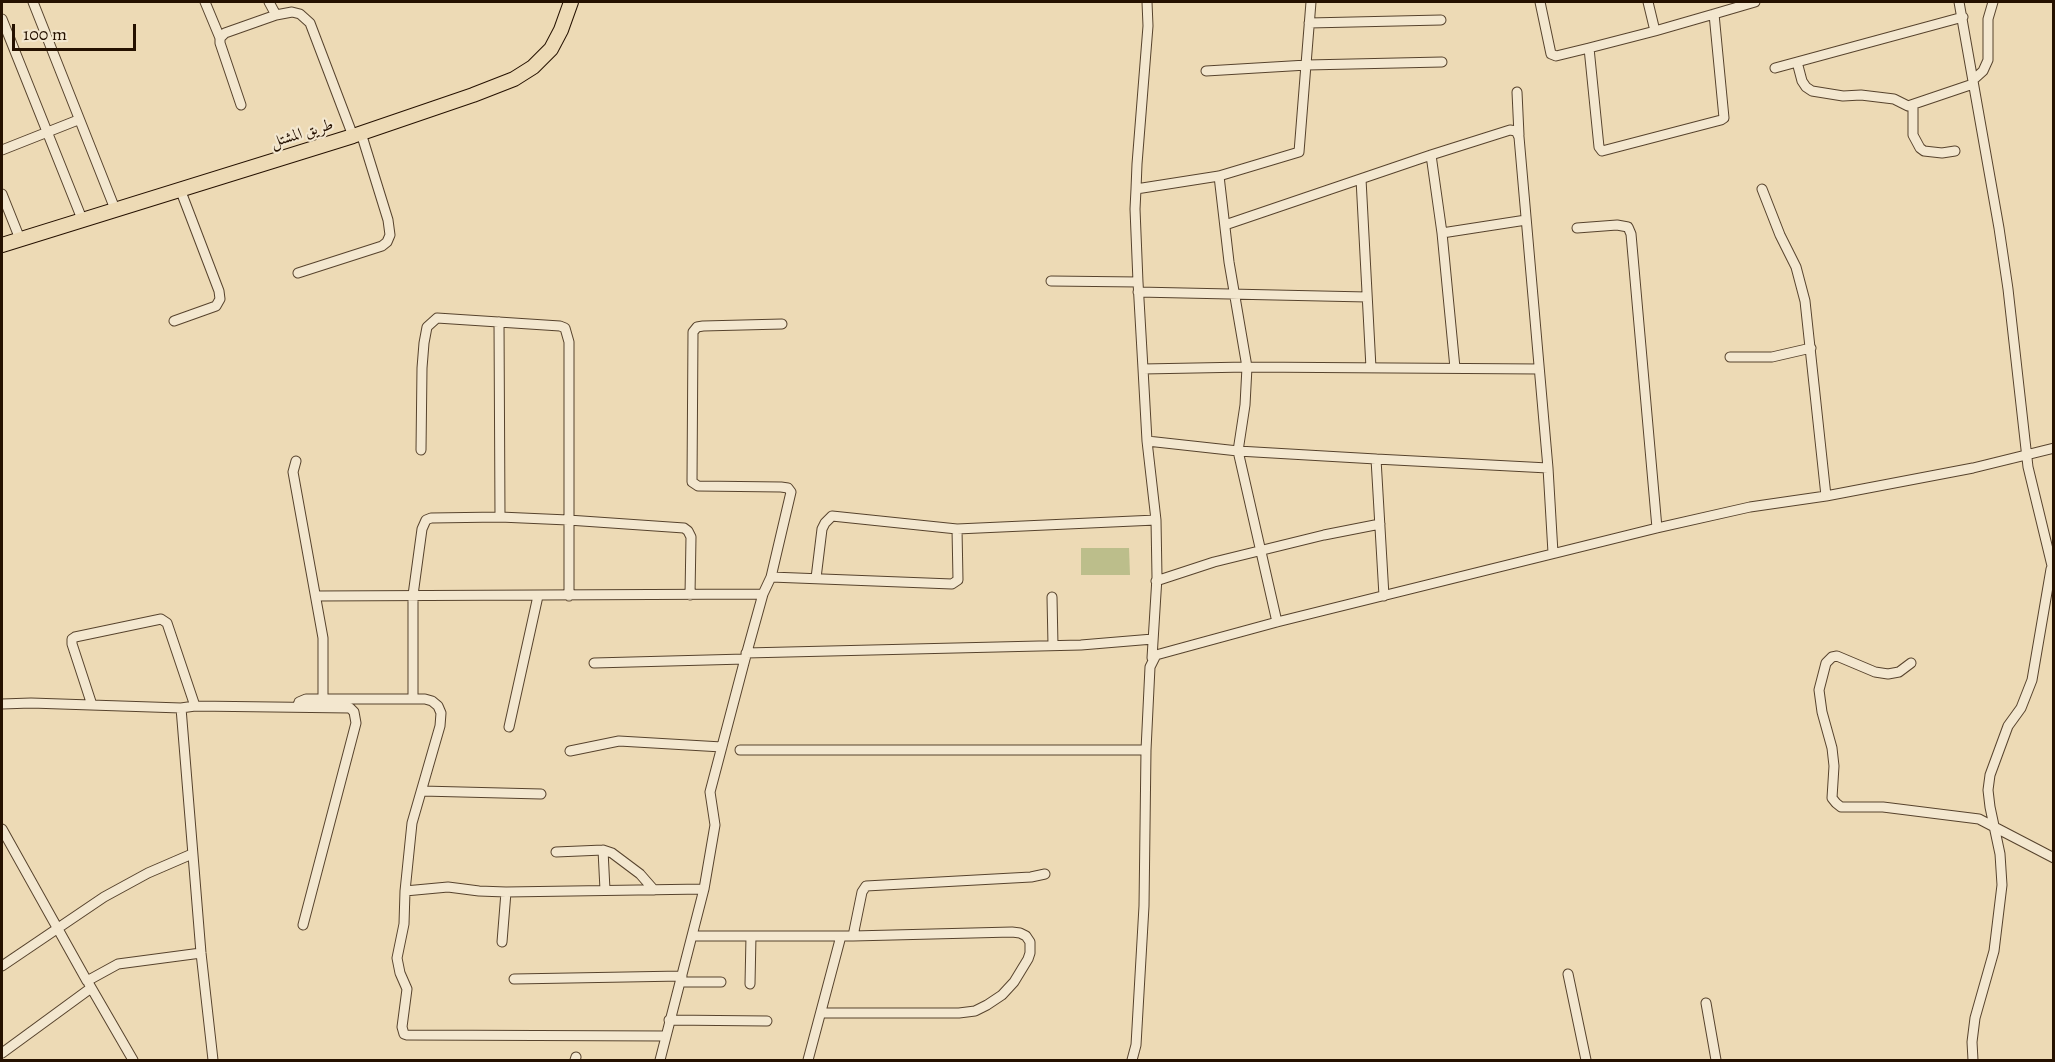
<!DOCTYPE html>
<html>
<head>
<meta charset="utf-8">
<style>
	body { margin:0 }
	#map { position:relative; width:2055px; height:1062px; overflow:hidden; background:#eddab5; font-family:Alegreya,serif }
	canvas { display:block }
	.frame { position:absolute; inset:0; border:3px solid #251100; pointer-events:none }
	.scale { position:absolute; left:12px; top:24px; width:124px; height:27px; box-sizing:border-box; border:3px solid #251100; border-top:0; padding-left:8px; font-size:18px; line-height:21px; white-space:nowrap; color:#251100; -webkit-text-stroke:4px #f3e7cf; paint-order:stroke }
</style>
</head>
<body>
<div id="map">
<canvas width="2055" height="1062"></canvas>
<div class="frame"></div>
<div class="scale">100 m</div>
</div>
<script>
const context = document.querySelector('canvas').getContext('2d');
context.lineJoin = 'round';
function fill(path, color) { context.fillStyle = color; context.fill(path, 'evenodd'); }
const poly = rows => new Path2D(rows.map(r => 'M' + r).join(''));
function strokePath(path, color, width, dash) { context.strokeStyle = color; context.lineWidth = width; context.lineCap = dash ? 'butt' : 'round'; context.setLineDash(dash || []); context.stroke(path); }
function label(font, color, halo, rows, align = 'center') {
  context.font = font + ' Alegreya,Amiri,serif'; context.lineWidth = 4.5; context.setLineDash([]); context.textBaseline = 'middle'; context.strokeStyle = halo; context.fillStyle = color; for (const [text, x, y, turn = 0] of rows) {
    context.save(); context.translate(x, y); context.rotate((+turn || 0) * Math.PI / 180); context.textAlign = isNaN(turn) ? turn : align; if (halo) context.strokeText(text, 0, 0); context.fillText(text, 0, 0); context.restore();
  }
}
fill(poly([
	[1081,548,1129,548,1130,575,1081,575]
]), '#bcbe8b');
const minor = poly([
	[33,2,115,209],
	[205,2,220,38],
	[269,2,276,15],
	[1540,2,1551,54,1556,56,1589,48],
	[1648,2,1655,31],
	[1959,2,1999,228,2008,289,2028,467,2054,574],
	[1714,14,1724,118,1721,120,1602,151,1599,147,1589,48,1655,31,1714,14,1755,2],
	[2,19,82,219],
	[1309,23,1441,20],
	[1797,62,1802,81,1806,87,1812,91,1843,96,1861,95,1894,99,1908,106,1973,84],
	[1775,68,1963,17],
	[1206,71,1307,65,1442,62],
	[1973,80,1983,71,1988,60,1988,19,1993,2],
	[1517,92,1519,135],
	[241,105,220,43,220,38,225,33,276,15,292,12,300,14,310,23,353,136],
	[1913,106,1913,135,1920,148,1924,151,1942,153,1955,151],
	[2,150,78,120],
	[1431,155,1442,233,1455,368],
	[1219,176,1229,262,1247,367,1245,405,1238,451,1277,622],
	[1361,179,1371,368],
	[1136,189,1137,164,1148,26,1147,2],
	[1762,189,1780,235,1796,267,1805,301,1826,496],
	[2,194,20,239],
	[1225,225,1431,155,1510,130,1516,131,1519,137,1548,468,1553,553],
	[1577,228,1617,225,1628,227,1631,234,1657,528],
	[1442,233,1526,220],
	[298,273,382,246,387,242,390,235,388,220,361,133],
	[1051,281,1138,282],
	[1138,292,1367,297],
	[174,321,216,306,220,299,219,291,180,189],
	[499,322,500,517],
	[1730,357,1772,357,1811,348],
	[1143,369,1247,367,1539,369],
	[1147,441,1238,451,1376,459,1384,596],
	[421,450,422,368,424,343,427,327,437,318,560,326,565,328,569,342,569,596],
	[1376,459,1548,468],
	[296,461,293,472,323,638,323,699],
	[771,577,952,584,958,580,957,529],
	[816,578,822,529,825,523,832,516,957,529,1156,520],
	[1156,581,1214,562,1324,535,1380,524],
	[316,596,763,594],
	[1052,597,1053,645],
	[746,653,1081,645,1153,639],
	[1152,658,1157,577,1156,520,1147,441,1143,369,1138,282,1135,209,1136,189,1219,176,1299,152,1311,2],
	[594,663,745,659],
	[1911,663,1899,672,1888,674,1875,672,1837,656,1832,657,1826,663,1819,690,1822,712,1832,748,1834,766,1832,798,1836,803,1841,807,1883,807,1979,819,2054,858],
	[413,699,413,595,422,529,426,520,431,518,500,517,568,520,684,528,688,531,691,537,690,595],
	[2,704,31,703,181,708,195,706,350,708,354,712,356,723,303,925],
	[92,705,72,644,72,639,75,637,161,619,167,623,195,706],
	[298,707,299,702,306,699,425,699,432,701,438,706,441,713,440,726,412,823,405,891,448,887,479,891,506,892,704,889],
	[181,708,201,953,213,1060],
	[509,727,538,596],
	[740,750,1146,750],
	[570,751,619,741,722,747],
	[422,791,541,794],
	[2,829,87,981,118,964,201,953],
	[603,850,605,890],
	[556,852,603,850,612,853,640,874,654,890],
	[405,891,404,924,397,958,400,973,407,989,402,1027,404,1034,407,1035,666,1036],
	[693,936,853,936,1012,932,1020,933,1026,936,1030,942,1030,953,1028,959,1014,982,1002,995,987,1005,975,1011,959,1013,821,1013],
	[853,936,862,892,866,886,1031,877,1045,874],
	[502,942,506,892],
	[2,966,104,897,148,873,192,854],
	[1568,974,1586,1060],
	[514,979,682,976],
	[680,982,721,982],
	[89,984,133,1060],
	[750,984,751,936],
	[1706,1003,1716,1060],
	[669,1020,767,1021],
	[2,1053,91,988],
	[575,1060,576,1057],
	[660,1060,704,889,715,825,710,792,745,659,763,594,771,577,791,492,788,488,781,487,698,486,692,482,693,332,697,327,703,326,782,324],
	[808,1060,841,936],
	[1132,1060,1136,1045,1144,906,1146,750,1150,667,1156,655,1277,622,1657,528,1750,507,1826,496,1973,468,2054,448],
	[1973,1060,1972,1042,1975,1018,1994,951,2002,885,2000,854,1990,807,1988,790,1990,775,2008,726,2021,708,2032,680,2051,569]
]);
const primary = poly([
	[2,245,353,136,473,95,514,79,533,67,551,49,561,30,571,2]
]);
strokePath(minor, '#57432d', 11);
strokePath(primary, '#251100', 16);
strokePath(minor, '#f3e7cf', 9);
strokePath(primary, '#eddab5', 14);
label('16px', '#251100', '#f3e7cf', [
	["طريق المشتل",302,134,-17]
]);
</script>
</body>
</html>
